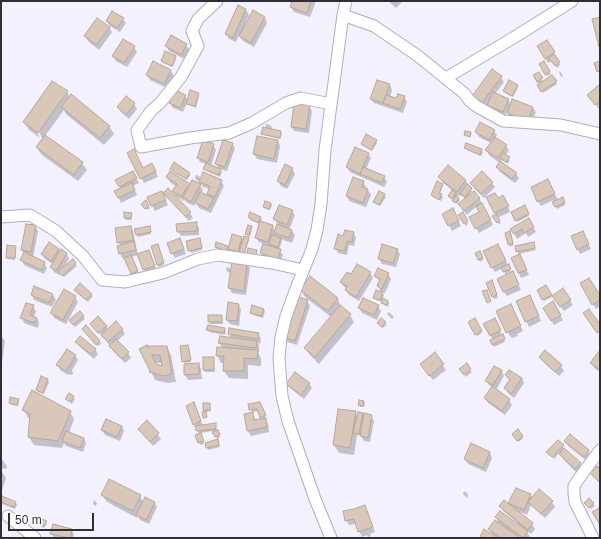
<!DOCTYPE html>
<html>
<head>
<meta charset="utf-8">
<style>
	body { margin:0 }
	#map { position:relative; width:601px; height:539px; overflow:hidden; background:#f3f1fd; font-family:Arial,sans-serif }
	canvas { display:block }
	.frame { position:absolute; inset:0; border:2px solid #2f2e36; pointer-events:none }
	.scale { position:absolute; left:8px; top:513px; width:86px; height:18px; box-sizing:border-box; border:2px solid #2f2e36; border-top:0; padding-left:5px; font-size:12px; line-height:14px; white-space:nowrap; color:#2f2e36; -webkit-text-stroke:3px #fff; paint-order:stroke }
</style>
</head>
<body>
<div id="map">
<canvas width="601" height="539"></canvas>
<div class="frame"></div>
<div class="scale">50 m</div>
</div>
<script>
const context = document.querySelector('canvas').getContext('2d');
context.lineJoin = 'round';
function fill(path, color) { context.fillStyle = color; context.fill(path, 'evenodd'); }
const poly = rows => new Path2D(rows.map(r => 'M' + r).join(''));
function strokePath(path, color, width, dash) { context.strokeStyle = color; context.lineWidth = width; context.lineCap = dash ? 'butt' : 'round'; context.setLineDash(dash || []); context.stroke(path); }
fill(poly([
	[293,1,316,1,310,17,294,12,291,7],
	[388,1,403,1,396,8],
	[238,7,246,10,249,15,243,28,244,28,254,12,265,18,267,23,254,47,243,41,239,35,236,42,229,39,226,34],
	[123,19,126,23,120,32,110,26,107,21],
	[109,27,112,32,99,50,88,41,85,36],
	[547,41,560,65,557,68,552,61,548,63,538,46],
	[186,45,189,50,184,59,169,51,166,46],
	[134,47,137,52,127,67,116,61,113,56],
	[175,56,176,59,173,67,163,63,162,61],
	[153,63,171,71,174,76,167,88,150,80,147,75],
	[544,63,551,74,547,76,540,65],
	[560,71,563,76,561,77,559,72],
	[538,73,543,82,552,76,557,84,543,93,534,76],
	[501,77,504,82,495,94,508,100,511,105,533,108,536,112,531,125,511,118,507,112,505,116,491,110,488,104,485,107,473,96],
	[390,85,392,90,390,97,397,100,404,97,407,102,403,113,374,103,371,99],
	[600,85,600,108,599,109,588,95],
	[517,86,518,88,513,97,505,93,504,91],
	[67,92,70,97,109,126,114,134,104,145,66,114,64,110,45,136,82,163,87,170,78,181,42,155,37,148,43,140,37,128,35,129,40,138,29,130,24,122],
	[198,93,199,96,196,108,189,105,187,103,183,112,173,108,170,103,185,96,188,101],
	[134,104,137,109,129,119,121,112,118,107],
	[309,106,312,111,309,133,294,131,292,127],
	[265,124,270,125,272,127,271,130,280,132,282,134,280,139,264,135,262,133,267,129],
	[494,131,497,135,495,138,506,146,509,150,505,156,510,160,508,164,502,160,500,162,516,174,519,178,515,183,500,172,497,167,500,163,489,155,487,150,491,143,479,137,476,132],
	[258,137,278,141,280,146,277,163,257,159,254,154],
	[376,141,377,143,372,151,362,144],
	[232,144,235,148,227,171,220,169,222,172,220,177,206,171,204,169,206,164,200,162,198,158,213,145,216,150,211,166,219,169,216,164],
	[355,148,368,153,371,158,366,169,384,177,387,182,384,187,350,172,347,167],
	[465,148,481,150,483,152,481,156,467,150],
	[128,153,143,169,155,169,158,177,144,183],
	[448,167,466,181,472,191,468,196,479,198,493,225,479,233,470,218,480,212,477,206,467,215,462,209,466,199,461,195,460,196,458,195,456,197,460,200,457,204,451,198,453,191,442,182,440,178],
	[171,169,189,173,190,175,187,180,172,171],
	[292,169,295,174,287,189,281,186,278,181],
	[133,172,139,183,133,186,137,195,121,203,116,192,121,189,117,180],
	[171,172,190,185,193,181,203,187,199,180,199,181,196,180,195,178,196,175,199,176,201,180,221,181,224,186,211,213,199,208,196,202,194,206,186,202,185,199,184,201,176,196,174,191,177,187,170,182,167,177],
	[200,186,210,189,207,196,201,193,203,190],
	[354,178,363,182,366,187,365,189,368,190,371,195,366,207,349,201,347,196],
	[471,183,492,183,495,187,484,198,474,188],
	[442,184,443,186,440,194,443,197,441,201,433,197,432,195],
	[550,185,558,200,562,198,565,205,557,209,553,200,541,206,538,201],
	[168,190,190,213,193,218,189,221,164,194,163,195,168,205,155,211,148,198,163,195],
	[384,195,386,197,380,206,376,204,374,202],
	[488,198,506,201,510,212,497,218,501,223,499,224,494,219,496,215],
	[145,202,150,208,147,210,143,204],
	[271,203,272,205,270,210,265,209,264,207],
	[524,207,529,216,517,222,512,213],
	[292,211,295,215,289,230,292,231,295,235,292,243,280,239,282,241,279,250,283,255,280,263,264,258,261,253,264,244,259,242,256,238,260,224,250,220,249,217,260,218,262,220,260,222,273,226,275,231,278,224,274,219],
	[454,213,461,226,452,231,444,214],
	[131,214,132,220,126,220,125,218],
	[462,214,468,224,466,226,460,216],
	[528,219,536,232,528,237,526,233,517,239,512,230],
	[196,223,199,228,199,235,181,236,178,231],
	[35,226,38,231,33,258,44,263,47,268,44,274,24,265,22,260,24,254,22,250],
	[130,227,133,231,138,255,131,257,138,273,133,276,125,258,123,259,120,254,118,246,120,246,116,229],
	[251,227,252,229,250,237,246,234],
	[150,229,151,234,138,237,137,235],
	[510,232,514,245,510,247,509,245],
	[353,233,356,237,354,246,349,245,347,255,338,253,336,249,344,237],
	[233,236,242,238,244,242,248,238,249,240,244,255,232,254,229,249],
	[585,237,591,249,580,254,578,249],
	[180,239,186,254,175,258,172,253],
	[201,241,202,250,191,253,188,242],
	[533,243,536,250,519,254,529,275,521,278,512,258,519,256,516,247],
	[15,247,16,249,15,260,8,259,7,257],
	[159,247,164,265,159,267,157,265],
	[216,247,227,247,228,249,227,252,217,249],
	[59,249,60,252,61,251,67,254,69,259,64,267,72,260,77,266,64,277,60,273,59,275,54,272,51,267,53,264,45,259,42,254],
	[397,250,400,254,396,267,382,264,379,259],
	[500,250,511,271,505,274,503,268,495,272,492,267],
	[479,252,483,260,480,262,476,253],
	[151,256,157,271,147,274,144,269],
	[247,264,250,268,246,295,232,293,229,288,231,273,227,272,226,267,229,268,232,271],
	[370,273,373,278,359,301,349,295,346,290,347,288,344,287,341,282,351,276],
	[388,274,391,279,385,293,382,292,384,295,382,299,388,301,389,303,388,307,384,305,383,302,376,300,374,298,381,292,378,286,380,282,376,276],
	[310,278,338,299,341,307,350,315,354,322,319,364,310,355,305,348,331,317,305,297,301,290],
	[515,278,521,290,507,296,504,292],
	[487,283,493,284,498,298,494,299],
	[581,284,600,297,600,306,596,309],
	[546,286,552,297,544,301,538,290],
	[35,287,53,295,56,300,52,307,34,300,32,295],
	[75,290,91,294,93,296,88,302],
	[75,297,78,302,66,324,54,318,52,313],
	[307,301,310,306,297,345,287,342,284,337],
	[532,301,541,321,529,327,517,302],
	[556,301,570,301,573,305,564,311],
	[553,303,563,320,554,325,544,308],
	[238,305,241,309,239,326,230,324,227,320],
	[33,306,36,311,34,317,37,318,39,323,38,328,24,323,22,318],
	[378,306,381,311,377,320,362,313,359,308],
	[263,309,265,311,263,318,253,315,251,313],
	[513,310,523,331,517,334,518,336,512,338,507,332],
	[389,312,394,317,392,319,387,314],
	[80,313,85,319,75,327,71,322],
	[209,316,222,316,223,324,210,324],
	[475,319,482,333,477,336,469,322],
	[385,322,386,325,383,328,378,323],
	[484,324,497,324,505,342,494,347,491,341,493,340],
	[86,326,100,342,101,344,98,346,84,331],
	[92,326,106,326,108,329,122,329,125,334,117,341,128,353,131,358,125,363,113,351,101,333,100,335],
	[224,329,226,331,225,335,209,332,208,330],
	[229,334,258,334,261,339,260,344,258,343,259,346,259,352,258,352,261,359,261,366,248,365,248,379,229,378,224,371,225,363,221,363,217,355,223,348,219,343,231,338],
	[1,336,5,341,1,370],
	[76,342,95,349,98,354,94,359,79,346],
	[147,346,167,347,171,355,176,382,168,383,155,380,141,350],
	[155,363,162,363,163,367,157,366],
	[188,346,191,362,184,363,183,361],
	[546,351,561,366,564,371,559,376,543,362,540,357],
	[600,352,600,372,594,368,592,363],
	[435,354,446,370,433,380,421,365],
	[76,356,78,360,72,370,73,373,72,375,69,374,68,375,60,370,58,365],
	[213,358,215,372,205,372,204,370],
	[199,364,201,369,202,379,188,380,185,375],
	[466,365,472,372,466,377,462,372],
	[495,367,502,371,504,376,496,390,509,400,512,405,505,415,488,403,485,398,493,387,489,385,487,381],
	[506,375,522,378,524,383,514,398,508,393,505,388,510,381],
	[48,380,49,382,44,394,38,392,37,390],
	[309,383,312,388,304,399,290,388,287,384],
	[69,395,75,399,72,404,66,399],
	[18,399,19,401,18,406,11,405,10,403],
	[359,401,364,402,365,404,364,407,360,407,359,405],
	[194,404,203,426,215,424,217,431,220,437,217,439,213,431,200,433,204,444,200,445,196,435,199,434,194,424],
	[210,404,211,411,205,412,204,409],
	[250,405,262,407,266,418,265,418,268,424,269,432,251,436,248,431,245,415,252,413],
	[258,411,262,420,256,421,252,412],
	[24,410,70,412,74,419,69,433,84,438,86,443,83,452,66,446,64,443,62,448,34,445,29,437,31,419,28,418],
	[339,410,355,412,358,417,362,414,364,417,371,416,374,421,370,442,364,441,361,436,357,435,354,455,339,453,334,445],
	[147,422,161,439,153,446,139,429],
	[122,426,124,431,120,441,105,435,102,430],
	[514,436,522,436,523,438,519,442],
	[218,440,220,447,208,450,207,447],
	[566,441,588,451,591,455,587,461,568,446],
	[471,445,490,453,492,458,486,472,468,464,465,459],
	[563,445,563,448,580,464,583,469,578,474,563,459,559,453,554,459,548,452],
	[1,458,7,466,6,469,1,468],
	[1,470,6,478,2,491,1,491],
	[516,489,531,495,533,499,552,502,555,507,545,518,531,505,527,515,515,510,532,524,535,529,531,534,526,530,530,537,529,538,482,538,481,536,493,536,489,529,501,526,496,518,517,525,518,523,503,511,501,506,509,505],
	[464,491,468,494,467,498,463,494],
	[102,495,140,496,143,502,154,502,157,507,149,524,140,520,138,516,137,518,107,502],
	[2,498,16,503,17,505,15,509,2,504],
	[589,499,595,506,591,509,586,505],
	[94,500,97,503,96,506,93,504],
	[365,506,375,532,370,534,371,536,368,537,367,535,362,537,356,524,349,525,346,520],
	[46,522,47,524,44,528,38,523],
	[72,530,74,535,73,538,54,538,52,534]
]), '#0003');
const building = poly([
	[292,1,311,1,307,13,290,7,292,1],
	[238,5,246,9,233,38,225,34,238,5],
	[253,10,265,17,251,43,239,36,253,10],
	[112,11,124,18,117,28,106,21,112,11],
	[600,17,600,47,599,47,592,19,600,17],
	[97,18,110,27,96,45,84,36,97,18],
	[171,35,187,44,181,55,165,46,171,35],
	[123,39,135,46,124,63,112,56,123,39],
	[547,40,555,52,545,59,537,46,547,40],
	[165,51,176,56,172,66,161,61,165,51],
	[554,54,560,62,555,66,549,58,554,54],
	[153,61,171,70,164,84,146,75,153,61],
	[544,61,550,71,545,75,539,64,544,61],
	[600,61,600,71,597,72,594,63,600,61],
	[492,69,502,76,482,103,472,96,492,69],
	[539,72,543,78,537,82,533,75,539,72],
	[552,75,557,81,541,92,537,85,552,75],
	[377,80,390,84,383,103,370,99,377,80],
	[509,80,518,85,512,96,503,91,509,80],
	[52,81,68,91,38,133,23,122,52,81],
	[600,84,600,101,595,105,587,95,600,84],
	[175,90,186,95,180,108,169,103,175,90],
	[190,90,199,93,195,106,186,104,190,90],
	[493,92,509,99,503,112,487,105,493,92],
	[71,94,110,126,100,138,61,107,71,94],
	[398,94,405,96,400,109,383,103,386,95,396,98,398,94],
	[126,96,135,103,126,115,117,107,126,96],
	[512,99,533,107,528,121,507,113,512,99],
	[294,103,310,105,306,129,291,127,294,103],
	[480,122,495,130,489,140,475,132,480,122],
	[263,127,281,131,280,138,261,134,263,127],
	[465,131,471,132,470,137,464,135,465,131],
	[366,134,377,140,371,150,361,144,366,134],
	[45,135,83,162,74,175,36,147,45,135],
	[257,136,278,140,274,159,253,154,257,136],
	[495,137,507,145,497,158,485,150,495,137],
	[203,140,214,144,208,162,197,158,203,140],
	[223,140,233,143,225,167,215,164,223,140],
	[466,143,482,149,480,155,464,148,466,143],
	[355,147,369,153,360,174,346,167,355,147],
	[134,149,143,168,152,163,156,171,140,179,127,153,134,149],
	[503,153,510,157,506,162,500,158,503,153],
	[500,161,517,173,512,179,496,167,500,161],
	[174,162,190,173,186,179,170,169,174,162],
	[206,163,221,169,219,175,203,169,206,163],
	[285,164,293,168,285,185,277,181,285,164],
	[448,165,466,180,457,192,438,177,448,165],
	[363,167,385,176,382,183,360,174,363,167],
	[133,171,137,178,119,187,115,180,133,171],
	[170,171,190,184,181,196,172,191,177,184,166,177,170,171],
	[482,171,493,182,481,194,470,183,482,171],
	[203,172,222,180,215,197,207,194,210,186,199,182,203,172],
	[353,177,364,181,362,187,368,189,363,203,346,196,353,177],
	[548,179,555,194,537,202,531,187,548,179],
	[192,180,201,184,191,202,183,197,192,180],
	[437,181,443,184,439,193,442,194,439,200,431,195,437,181],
	[132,183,135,190,118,198,114,191,132,183],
	[467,184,472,188,465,197,460,194,467,184],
	[168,188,191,212,186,217,163,193,168,188],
	[452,190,456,193,452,199,448,196,452,190],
	[162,191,166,200,151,206,147,197,162,191],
	[379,191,385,194,379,205,373,202,379,191],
	[474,191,480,198,464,211,458,204,474,191],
	[200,192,214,198,208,209,195,203,200,192],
	[495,193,498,198,503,195,509,206,494,213,486,197,495,193],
	[456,195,459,198,456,203,452,201,456,195],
	[563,197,565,203,555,207,552,202,563,197],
	[146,200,149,206,145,209,141,204,146,200],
	[265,201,271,203,269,209,263,207,265,201],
	[482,203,491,220,475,229,469,217,479,212,476,206,482,203],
	[279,205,293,210,287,225,273,219,279,205],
	[525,205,529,214,515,221,511,212,525,205],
	[453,208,459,221,448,226,442,214,453,208],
	[124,212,132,213,131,218,124,218,124,212],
	[250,212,261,217,258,223,248,217,250,212],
	[463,212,468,221,464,224,458,215,463,212],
	[496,214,500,220,497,223,492,216,496,214],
	[529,218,534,227,524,233,522,229,514,234,510,229,529,218],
	[260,221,273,225,268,242,255,238,260,221],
	[197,222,197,231,177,232,176,224,197,222],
	[26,224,36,225,31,252,21,250,26,224],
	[277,224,292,230,289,238,274,233,277,224],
	[248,225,252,226,249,235,245,234,248,225],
	[131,226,133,240,117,243,115,228,131,226],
	[150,226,151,232,136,235,134,229,150,226],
	[345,230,354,232,352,242,347,241,345,251,334,249,338,234,343,236,345,230],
	[510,231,513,243,508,245,505,233,510,231],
	[583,231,589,244,577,250,571,236,583,231],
	[232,234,242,237,238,252,228,249,232,234],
	[272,235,281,238,278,247,269,244,272,235],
	[244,236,249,237,244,254,239,252,244,236],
	[180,238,184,249,171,254,167,243,180,238],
	[200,238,202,248,188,251,186,241,200,238],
	[134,241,136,250,119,254,117,246,134,241],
	[49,242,59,249,51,261,41,254,49,242],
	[216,242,228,246,226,251,215,247,216,242],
	[534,242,535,248,516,252,515,246,534,242],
	[158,244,164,263,157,265,151,246,158,244],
	[263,244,281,249,278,259,260,253,263,244],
	[382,244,398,249,393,263,378,259,382,244],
	[498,244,506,261,491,268,483,251,498,244],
	[7,245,16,246,15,258,6,258,7,245],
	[248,248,257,250,256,256,247,254,248,248],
	[61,249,67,253,56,271,50,267,61,249],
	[149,250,155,266,143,270,137,254,149,250],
	[480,251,483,258,478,260,475,253,480,251],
	[24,252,45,262,42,270,20,260,24,252],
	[520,254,527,270,518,273,511,258,520,254],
	[131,255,138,271,131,274,124,258,131,255],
	[73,259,76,263,62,276,58,271,73,259],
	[232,261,247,263,244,291,228,288,232,261],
	[357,264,371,272,356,297,345,290,347,286,340,282,347,272,351,274,357,264],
	[509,264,511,269,503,272,501,267,509,264],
	[378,268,389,273,382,289,377,286,380,279,374,276,378,268],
	[513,271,519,285,503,292,497,279,513,271],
	[310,276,338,298,328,311,300,290,310,276],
	[589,278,600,295,600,300,592,305,580,283,589,278],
	[492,280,497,295,492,297,486,283,492,280],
	[80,283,92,294,86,300,74,290,80,283],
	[546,285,552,295,542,300,537,290,546,285],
	[34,286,53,294,49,303,31,295,34,286],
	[563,288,571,300,560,307,552,296,563,288],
	[64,289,76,296,63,320,50,313,64,289],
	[376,290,383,292,380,300,373,298,376,290],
	[487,290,491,301,487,303,482,291,487,290],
	[530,295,539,316,525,322,516,301,530,295],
	[296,296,308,300,295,341,283,337,296,296],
	[363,298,379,305,374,315,358,308,363,298],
	[383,298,388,301,387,305,381,303,383,298],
	[553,301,561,315,551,321,543,308,553,301],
	[228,302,239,304,237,321,226,320,228,302],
	[26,303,34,305,30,315,37,318,35,323,20,318,26,303],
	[511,304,521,326,506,333,496,311,511,304],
	[252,305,264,309,262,316,250,313,252,305],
	[340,305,351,314,315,357,304,348,340,305],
	[589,309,600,324,600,331,597,333,583,313,589,309],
	[80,311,84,316,73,325,69,320,80,311],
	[208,315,222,315,222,322,208,322,208,315],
	[98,316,107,326,98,333,90,324,98,316],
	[381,318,386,322,382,327,377,323,381,318],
	[475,318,482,331,475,335,468,322,475,318],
	[495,318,501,330,490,336,483,324,495,318],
	[116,321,123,329,108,342,101,335,116,321],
	[86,325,100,341,96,345,82,329,86,325],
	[208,325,225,328,224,333,206,330,208,325],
	[229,328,259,333,258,339,228,334,229,328],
	[503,334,505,339,492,345,490,340,503,334],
	[80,336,96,349,91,354,75,342,80,336],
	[220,336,257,341,256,348,218,343,220,336],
	[116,339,129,352,122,359,109,346,116,339],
	[147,345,148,348,148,346,167,346,172,374,163,376,149,372,150,371,139,349,147,345],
	[152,355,160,355,162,366,156,364,152,355],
	[188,345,191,360,182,362,180,346,188,345],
	[217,347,258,350,257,359,244,358,244,371,223,371,224,356,216,356,217,347],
	[67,349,76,355,66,371,56,365,67,349],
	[545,350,562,365,555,372,539,357,545,350],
	[600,350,600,370,590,363,600,350],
	[435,352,444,364,429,376,420,364,435,352],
	[203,357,214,357,214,370,203,370,203,357],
	[199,363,199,374,184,375,184,364,199,363],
	[467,363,471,369,464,375,459,369,467,363],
	[494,366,502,370,493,385,485,381,494,366],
	[509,370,522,378,511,394,504,388,510,379,505,375,509,370],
	[295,372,310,383,301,395,286,384,295,372],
	[41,376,48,379,43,393,36,390,41,376],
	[492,386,510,399,502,411,484,398,492,386],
	[32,390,71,411,58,441,28,437,30,414,22,410,32,390],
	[69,393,74,396,71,402,65,399,69,393],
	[10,397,19,399,17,405,9,403,10,397],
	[359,400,364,401,363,406,358,405,359,400],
	[194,402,201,421,193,425,186,406,194,402],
	[260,402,266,415,260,418,257,409,249,410,248,404,260,402],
	[203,403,210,403,210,410,203,410,203,403],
	[338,409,356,411,350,448,333,445,338,409],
	[206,411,207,417,203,418,202,412,206,411],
	[253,412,254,420,266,418,267,427,247,431,244,414,253,412],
	[358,412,363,413,359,434,353,433,358,412],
	[364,413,372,415,368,438,360,436,364,413],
	[106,419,122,426,117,437,101,430,106,419],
	[147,420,159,433,150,442,138,429,147,420],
	[216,423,216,429,196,431,195,426,216,423],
	[518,429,523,436,517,441,512,434,518,429],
	[218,430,220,435,215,437,212,432,218,430],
	[66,431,84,438,80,448,62,441,66,431],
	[201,433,204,441,198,443,195,435,201,433],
	[570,434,589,450,584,457,564,441,570,434],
	[218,439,219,445,206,448,205,443,218,439],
	[558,440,564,445,552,457,546,452,558,440],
	[471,443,490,452,483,468,464,459,471,443],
	[564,448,581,463,575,469,559,454,564,448],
	[597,466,600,469,600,483,590,473,597,466],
	[109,479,141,495,133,511,101,495,109,479],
	[516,488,531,494,524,510,508,503,516,488],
	[539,489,553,501,541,514,528,502,539,489],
	[2,496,16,502,14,507,1,502,2,496],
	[145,497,155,502,146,520,136,515,145,497],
	[589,498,594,503,589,508,584,503,589,498],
	[504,500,533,523,528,530,499,506,504,500],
	[365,505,373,527,358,532,354,519,345,521,343,511,354,509,365,505],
	[599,508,600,510,600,525,592,512,599,508],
	[500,511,528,531,523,538,495,517,500,511],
	[40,518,47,521,43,527,37,523,40,518],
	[495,520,520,538,501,538,488,529,495,520],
	[53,524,72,529,70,538,50,534,53,524],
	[484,529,498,538,483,538,480,536,484,529]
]);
fill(building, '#d9c8b9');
strokePath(building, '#b7a798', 1);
const street = poly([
	[217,1,198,19,192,31,198,46,181,77,161,102,151,111,137,130,141,147,190,138,229,133,252,123,286,103,301,98,331,104],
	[343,15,374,26,418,56,465,94,469,100,476,106,503,121,561,125,600,134],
	[446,78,518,35,572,1],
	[1,217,30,215,56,231,83,256,102,280,125,282,163,273,198,259,218,255,272,263,303,270],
	[8,516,35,538],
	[331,538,315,499,288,421,282,396,279,358,281,337,286,316,297,286,312,249,317,230,321,204,325,150,343,15,346,1],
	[593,538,575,502,574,493,574,486,580,477,600,450]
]);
strokePath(street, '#b0adc1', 13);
strokePath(street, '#fff', 11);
</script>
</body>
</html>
